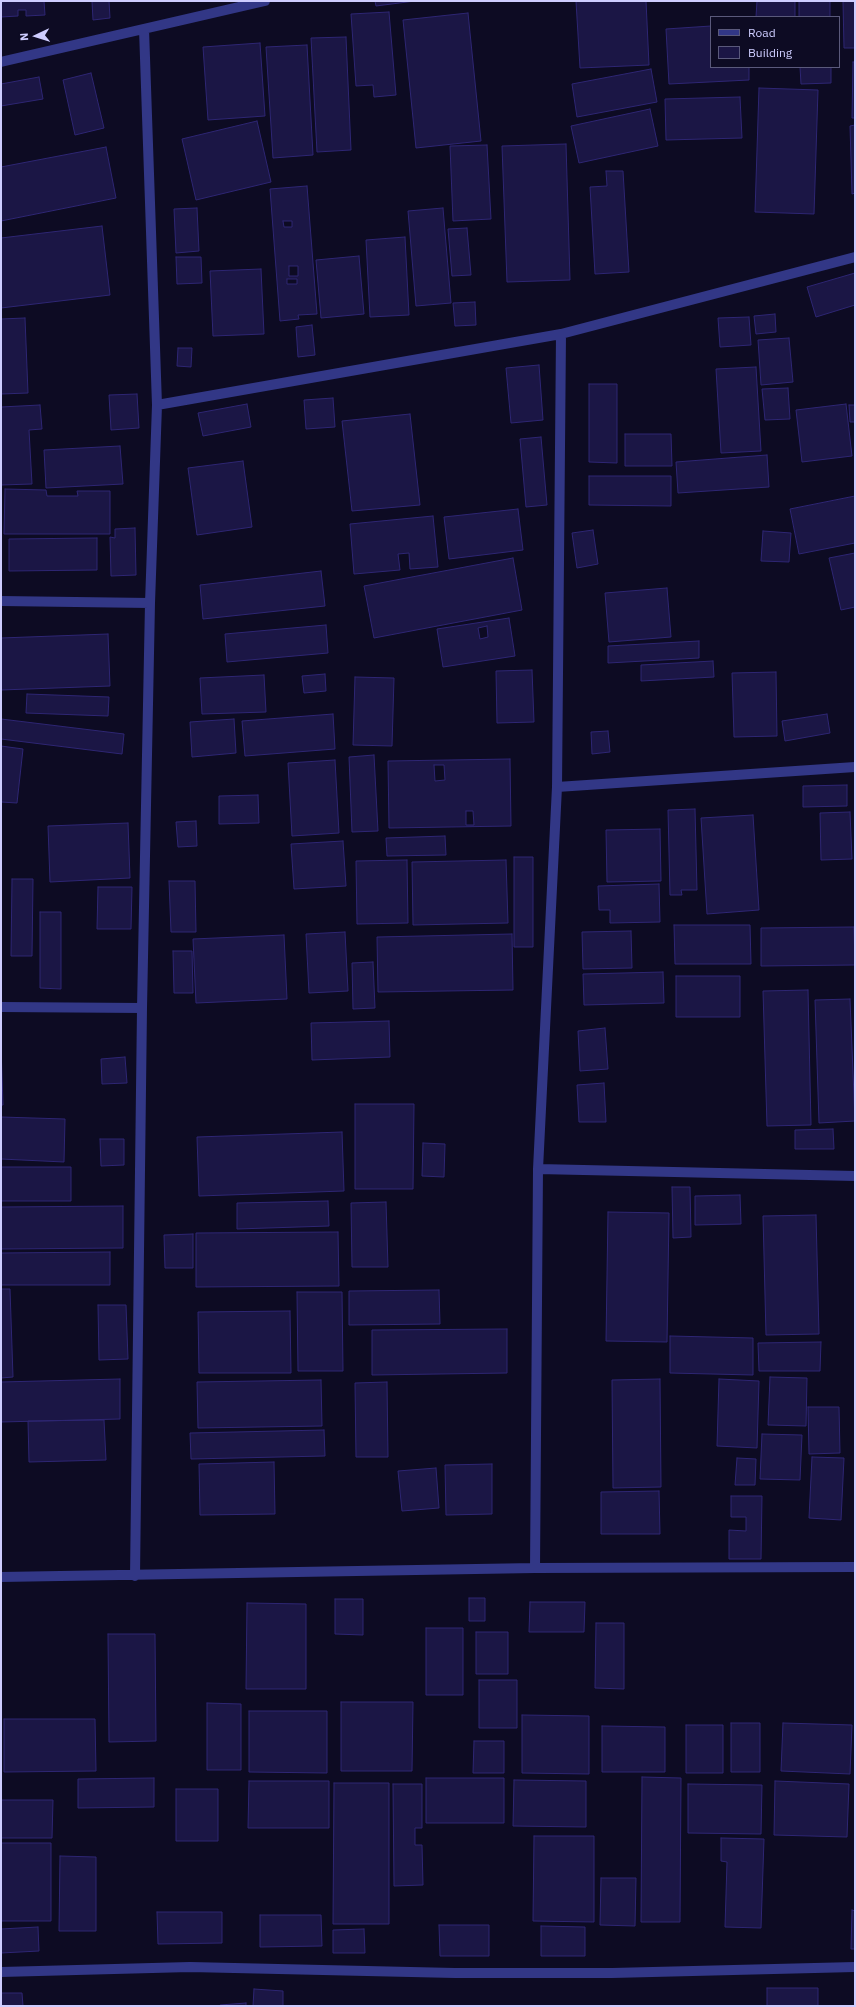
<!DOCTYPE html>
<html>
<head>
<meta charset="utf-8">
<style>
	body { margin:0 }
	#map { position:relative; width:856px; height:2007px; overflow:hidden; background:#0d0b23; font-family:"IBM Plex Sans",sans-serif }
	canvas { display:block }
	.frame { position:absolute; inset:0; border:2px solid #cecdff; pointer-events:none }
	.legend { position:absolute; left:710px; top:16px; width:130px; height:52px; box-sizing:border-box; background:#0d0b23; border:1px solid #5a597b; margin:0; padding:5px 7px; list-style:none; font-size:12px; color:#cecdff }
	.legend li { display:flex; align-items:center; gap:8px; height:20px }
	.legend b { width:20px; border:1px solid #5a597b }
	.north { position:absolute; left:16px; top:16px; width:40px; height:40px; -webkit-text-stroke:3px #0d0b23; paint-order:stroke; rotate:266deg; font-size:11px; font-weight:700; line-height:16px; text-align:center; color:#cecdff }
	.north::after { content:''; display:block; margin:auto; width:14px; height:18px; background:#cecdff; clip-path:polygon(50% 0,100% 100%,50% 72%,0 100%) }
</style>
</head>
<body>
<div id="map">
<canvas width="856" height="2007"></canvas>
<div class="frame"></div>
<ul class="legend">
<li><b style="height:5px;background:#323786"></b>Road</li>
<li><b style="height:11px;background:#1b1645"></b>Building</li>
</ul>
<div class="north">N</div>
</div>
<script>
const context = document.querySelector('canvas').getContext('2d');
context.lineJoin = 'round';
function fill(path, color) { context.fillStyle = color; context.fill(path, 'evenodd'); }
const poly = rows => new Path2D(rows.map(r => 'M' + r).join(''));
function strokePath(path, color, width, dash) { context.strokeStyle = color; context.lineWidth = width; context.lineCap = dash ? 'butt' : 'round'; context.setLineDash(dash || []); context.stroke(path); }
const building = poly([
	[1,1,44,1,45,15,26,16,26,10,18,10,18,16,1,17,1,1],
	[92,1,109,1,110,18,93,20,92,1],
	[375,1,415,1,376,6,375,1],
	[576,1,646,1,649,65,580,68,576,1],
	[757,1,795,1,795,17,756,17,757,1],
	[799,1,830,1,830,17,799,17,799,1],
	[843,1,855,1,855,48,844,48,843,1],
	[389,12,396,95,374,97,373,85,356,86,351,14,389,12],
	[468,13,481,141,416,148,403,20,468,13],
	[711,26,711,67,749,67,749,80,669,84,666,29,711,26],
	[346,37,351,150,317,152,311,38,346,37],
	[260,43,265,116,208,120,203,47,260,43],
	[307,45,313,155,273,158,266,47,307,45],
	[853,62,855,62,855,118,852,118,853,62],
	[800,67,831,67,831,83,801,84,800,67],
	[651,69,657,102,577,117,572,84,651,69],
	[91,73,104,128,75,135,63,80,91,73],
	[39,77,43,99,1,106,1,84,39,77],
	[759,88,818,90,814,214,755,212,759,88],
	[740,97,742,138,666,140,665,99,740,97],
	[650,109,658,146,579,163,571,126,650,109],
	[257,121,271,182,196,200,182,139,257,121],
	[855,125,855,193,852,194,850,126,855,125],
	[566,144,570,280,507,282,502,146,566,144],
	[487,145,491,219,453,221,450,146,487,145],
	[106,147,116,198,1,221,1,167,106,147],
	[606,171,623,171,629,272,595,274,590,187,607,186,606,171],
	[307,186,317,314,298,315,299,319,280,321,270,189,307,186],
	[283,221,292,221,292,227,284,227,283,221],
	[289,266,298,266,298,276,289,276,289,266],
	[287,279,297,279,297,284,287,284,287,279],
	[197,208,199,251,176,253,174,209,197,208],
	[443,208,451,303,416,306,408,211,443,208],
	[102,226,110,295,1,308,1,238,102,226],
	[467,228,471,275,452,276,448,229,467,228],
	[405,237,409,315,370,317,366,240,405,237],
	[359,256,364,314,321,318,316,260,359,256],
	[176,257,201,257,202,283,177,284,176,257],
	[261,269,264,334,213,336,210,271,261,269],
	[855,273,855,305,816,317,807,287,855,273],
	[475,302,476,325,455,326,453,303,475,302],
	[775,314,776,332,756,334,754,316,775,314],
	[749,317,751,345,720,347,718,318,749,317],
	[25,318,28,393,1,394,1,319,25,318],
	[312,325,315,355,298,357,296,327,312,325],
	[789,338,793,382,761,385,758,340,789,338],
	[178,348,192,348,191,367,177,366,178,348],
	[539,365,543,420,511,423,506,368,539,365],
	[756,367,761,451,721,453,716,369,756,367],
	[589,384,617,384,617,463,589,462,589,384],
	[788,388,790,419,765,420,762,389,788,388],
	[137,394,139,428,111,430,109,395,137,394],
	[333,398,335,427,306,429,304,400,333,398],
	[247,404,251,427,203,436,198,413,247,404],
	[846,404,852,456,802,462,796,410,846,404],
	[40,405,42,429,29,430,32,484,1,485,1,407,40,405],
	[849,405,855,405,855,422,850,422,849,405],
	[410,414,420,505,352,511,342,421,410,414],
	[625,434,671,434,672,466,625,466,625,434],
	[541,437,547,505,526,507,520,439,541,437],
	[120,446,123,484,46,488,44,450,120,446],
	[767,455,769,487,678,493,676,462,767,455],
	[243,461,252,527,197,535,188,468,243,461],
	[589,476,671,476,671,506,589,505,589,476],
	[5,489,46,490,47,496,78,496,77,491,110,491,110,534,4,534,5,489],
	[855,496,855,543,799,554,790,509,855,496],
	[518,509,523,550,449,559,444,517,518,509],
	[433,516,438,567,410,569,409,553,398,554,400,570,354,574,350,524,433,516],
	[135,528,136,575,111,576,110,537,115,538,115,529,135,528],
	[593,530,598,564,577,568,572,533,593,530],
	[763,531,791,533,789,562,761,561,763,531],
	[97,538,97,570,9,571,9,539,97,538],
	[855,553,855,607,841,610,829,558,855,553],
	[513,558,522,610,374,638,364,586,513,558],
	[321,571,325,606,203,619,200,585,321,571],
	[667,588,671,637,609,642,605,593,667,588],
	[509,618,515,656,443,667,437,629,509,618],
	[487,626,488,637,480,639,478,628,487,626],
	[326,625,328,653,227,662,225,634,326,625],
	[108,634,110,686,1,690,1,638,108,634],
	[699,641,699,658,608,663,608,646,699,641],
	[713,661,714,677,641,681,641,665,713,661],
	[532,670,534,722,497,723,496,671,532,670],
	[776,672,777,736,734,737,732,673,776,672],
	[325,674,326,691,304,693,302,676,325,674],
	[264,675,266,712,202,714,200,678,264,675],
	[355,677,394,678,392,746,353,745,355,677],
	[27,694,109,697,108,716,26,713,27,694],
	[333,714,335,749,245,756,242,721,333,714],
	[827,714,830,733,785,741,782,721,827,714],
	[1,719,124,734,122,754,1,739,1,719],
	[234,719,236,753,192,757,190,722,234,719],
	[608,731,610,752,592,754,591,732,608,731],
	[1,746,23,749,17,803,1,802,1,746],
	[374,755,378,831,352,832,349,757,374,755],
	[510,759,511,826,389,828,388,761,510,759],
	[434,765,444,765,445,780,435,781,434,765],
	[466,811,473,811,474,825,466,825,466,811],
	[335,760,339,833,292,836,288,763,335,760],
	[847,785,847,806,803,807,803,786,847,785],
	[258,795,259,823,219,824,219,796,258,795],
	[695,809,697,890,681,890,682,895,670,895,668,810,695,809],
	[850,812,852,859,821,860,820,813,850,812],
	[753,815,759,910,707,914,701,818,753,815],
	[196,821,197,846,178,847,176,822,196,821],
	[128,823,130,878,50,882,48,826,128,823],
	[660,829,661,881,607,882,606,830,660,829],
	[445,836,446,855,387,856,386,838,445,836],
	[343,841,346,886,294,889,291,844,343,841],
	[514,857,533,857,533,947,514,947,514,857],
	[407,860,408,923,357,924,356,861,407,860],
	[506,860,508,923,413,925,412,862,506,860],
	[12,879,33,879,32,956,11,956,12,879],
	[169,881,195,881,196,932,171,932,169,881],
	[659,884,660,922,610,923,610,910,599,910,598,886,659,884],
	[98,887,132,887,131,929,97,929,98,887],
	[40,912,61,912,61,989,40,988,40,912],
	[674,925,750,925,751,964,675,964,674,925],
	[854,927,855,965,761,966,761,928,854,927],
	[631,931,632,968,583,969,582,932,631,931],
	[345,932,348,991,309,993,306,934,345,932],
	[512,934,513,990,378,992,377,937,512,934],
	[284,935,287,999,196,1003,193,939,284,935],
	[173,951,192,951,193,993,174,993,173,951],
	[373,962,375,1008,353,1009,352,963,373,962],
	[663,972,664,1003,584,1005,583,974,663,972],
	[676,976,740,976,740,1017,676,1017,676,976],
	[808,990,811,1125,767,1126,763,991,808,990],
	[850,999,855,1121,819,1123,815,1000,850,999],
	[389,1021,390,1057,312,1060,311,1023,389,1021],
	[605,1028,608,1069,580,1071,578,1031,605,1028],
	[1,1047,3,1105,1,1105,1,1047],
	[125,1057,127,1083,102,1084,101,1059,125,1057],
	[604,1083,606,1122,579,1122,577,1085,604,1083],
	[355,1104,414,1104,413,1189,355,1189,355,1104],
	[1,1117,65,1119,64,1162,1,1159,1,1117],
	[833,1129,834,1149,795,1149,795,1130,833,1129],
	[342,1132,344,1191,199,1196,197,1137,342,1132],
	[100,1139,124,1139,124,1165,101,1166,100,1139],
	[423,1143,445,1144,444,1177,422,1176,423,1143],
	[1,1167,71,1167,71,1201,1,1201,1,1167],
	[672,1187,690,1187,691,1237,673,1238,672,1187],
	[740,1195,741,1224,695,1225,695,1196,740,1195],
	[328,1201,329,1226,237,1229,237,1203,328,1201],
	[386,1202,388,1267,352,1267,351,1203,386,1202],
	[123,1206,123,1248,1,1249,1,1207,123,1206],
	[608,1212,669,1213,667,1342,606,1341,608,1212],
	[816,1215,819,1334,766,1335,763,1216,816,1215],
	[338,1232,339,1286,196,1287,196,1233,338,1232],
	[193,1234,193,1268,165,1268,164,1235,193,1234],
	[110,1252,110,1285,1,1285,1,1253,110,1252],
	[1,1289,10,1289,13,1377,1,1378,1,1289],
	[439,1290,440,1324,349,1325,349,1291,439,1290],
	[297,1292,342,1292,343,1371,298,1371,297,1292],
	[98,1305,126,1305,128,1359,99,1360,98,1305],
	[290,1311,291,1373,199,1373,198,1312,290,1311],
	[507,1329,507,1373,372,1375,372,1330,507,1329],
	[670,1336,753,1338,753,1375,670,1373,670,1336],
	[821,1342,820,1371,759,1371,758,1343,821,1342],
	[770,1377,807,1378,806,1426,768,1425,770,1377],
	[120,1379,120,1419,1,1422,1,1382,120,1379],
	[660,1379,661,1487,613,1488,612,1380,660,1379],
	[719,1379,759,1381,757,1448,717,1446,719,1379],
	[321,1380,322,1426,198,1428,197,1382,321,1380],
	[387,1382,388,1457,356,1457,355,1383,387,1382],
	[808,1407,839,1407,840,1453,809,1454,808,1407],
	[104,1420,106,1460,29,1462,28,1421,104,1420],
	[324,1430,325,1456,191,1459,190,1433,324,1430],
	[762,1434,802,1435,800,1480,760,1479,762,1434],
	[812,1457,844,1458,841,1520,809,1518,812,1457],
	[737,1458,756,1459,755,1485,735,1485,737,1458],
	[274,1462,275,1514,200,1515,199,1464,274,1462],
	[492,1464,492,1514,446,1515,445,1465,492,1464],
	[436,1468,439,1508,402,1511,398,1471,436,1468],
	[659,1491,660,1534,601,1534,601,1492,659,1491],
	[731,1496,762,1496,761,1559,729,1559,729,1530,746,1531,746,1517,731,1517,731,1496],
	[469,1598,485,1598,485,1621,469,1621,469,1598],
	[335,1599,363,1599,363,1635,335,1634,335,1599],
	[530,1602,585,1602,584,1632,529,1632,530,1602],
	[247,1603,306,1604,306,1689,246,1689,247,1603],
	[596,1623,624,1623,624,1689,595,1688,596,1623],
	[426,1628,463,1628,463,1695,426,1695,426,1628],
	[476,1632,508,1632,508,1674,476,1674,476,1632],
	[108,1634,155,1634,156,1741,109,1742,108,1634],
	[479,1680,517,1680,517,1728,479,1728,479,1680],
	[341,1702,413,1702,412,1771,341,1771,341,1702],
	[207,1703,241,1704,241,1770,207,1770,207,1703],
	[249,1711,327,1711,327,1773,249,1772,249,1711],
	[522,1715,589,1716,589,1774,522,1773,522,1715],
	[4,1719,95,1719,96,1771,4,1772,4,1719],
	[731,1723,760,1723,760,1772,731,1772,731,1723],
	[783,1723,852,1725,850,1774,781,1771,783,1723],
	[686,1725,723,1725,723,1773,686,1773,686,1725],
	[602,1726,665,1727,665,1772,602,1772,602,1726],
	[474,1741,504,1741,504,1773,473,1773,474,1741],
	[642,1777,681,1778,680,1922,641,1922,642,1777],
	[154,1778,154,1807,78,1808,78,1779,154,1778],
	[426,1778,504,1778,504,1823,426,1823,426,1778],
	[514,1780,586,1781,586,1827,513,1826,514,1780],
	[249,1781,329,1781,329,1828,248,1828,249,1781],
	[775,1781,849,1784,847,1837,774,1835,775,1781],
	[334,1783,389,1783,389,1924,333,1924,334,1783],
	[393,1784,422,1784,422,1828,415,1828,415,1845,422,1845,423,1885,394,1886,393,1784],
	[688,1784,762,1785,761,1834,688,1833,688,1784],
	[176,1789,218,1789,218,1841,176,1841,176,1789],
	[1,1800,53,1800,52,1838,1,1838,1,1800],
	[534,1836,594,1836,594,1922,533,1921,534,1836],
	[721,1838,764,1839,761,1928,725,1927,727,1862,721,1861,721,1838],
	[1,1843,51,1843,51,1921,1,1921,1,1843],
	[60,1856,96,1857,96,1931,59,1931,60,1856],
	[601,1878,636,1878,635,1926,600,1925,601,1878],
	[852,1910,855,1911,855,1949,851,1949,852,1910],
	[157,1912,222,1912,222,1943,158,1944,157,1912],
	[260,1915,321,1915,322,1946,260,1947,260,1915],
	[439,1925,489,1925,489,1956,440,1956,439,1925],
	[541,1926,585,1927,585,1956,541,1956,541,1926],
	[38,1927,39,1951,1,1953,1,1929,38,1927],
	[364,1929,365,1953,333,1953,333,1930,364,1929],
	[767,1988,818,1988,818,2006,767,2006,767,1988],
	[254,1989,283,1991,283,2006,253,2006,254,1989],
	[1,1993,22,1993,23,2006,1,2006,1,1993],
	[246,2003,246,2006,220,2006,220,2005,246,2003]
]);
fill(building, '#1b1645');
strokePath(building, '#2e2673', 1);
strokePath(poly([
	[1,62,265,1],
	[157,405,561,334,855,257],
	[1,601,150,603],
	[557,787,855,767],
	[1,1007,142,1008],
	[538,1169,855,1176],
	[535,1568,538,1169,557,787,561,334],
	[135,1576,142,1008,150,603,157,405,144,29],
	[1,1577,535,1568,855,1567],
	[1,1972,190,1967,455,1973,612,1973,855,1967]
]), '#323786', 10);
</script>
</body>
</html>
